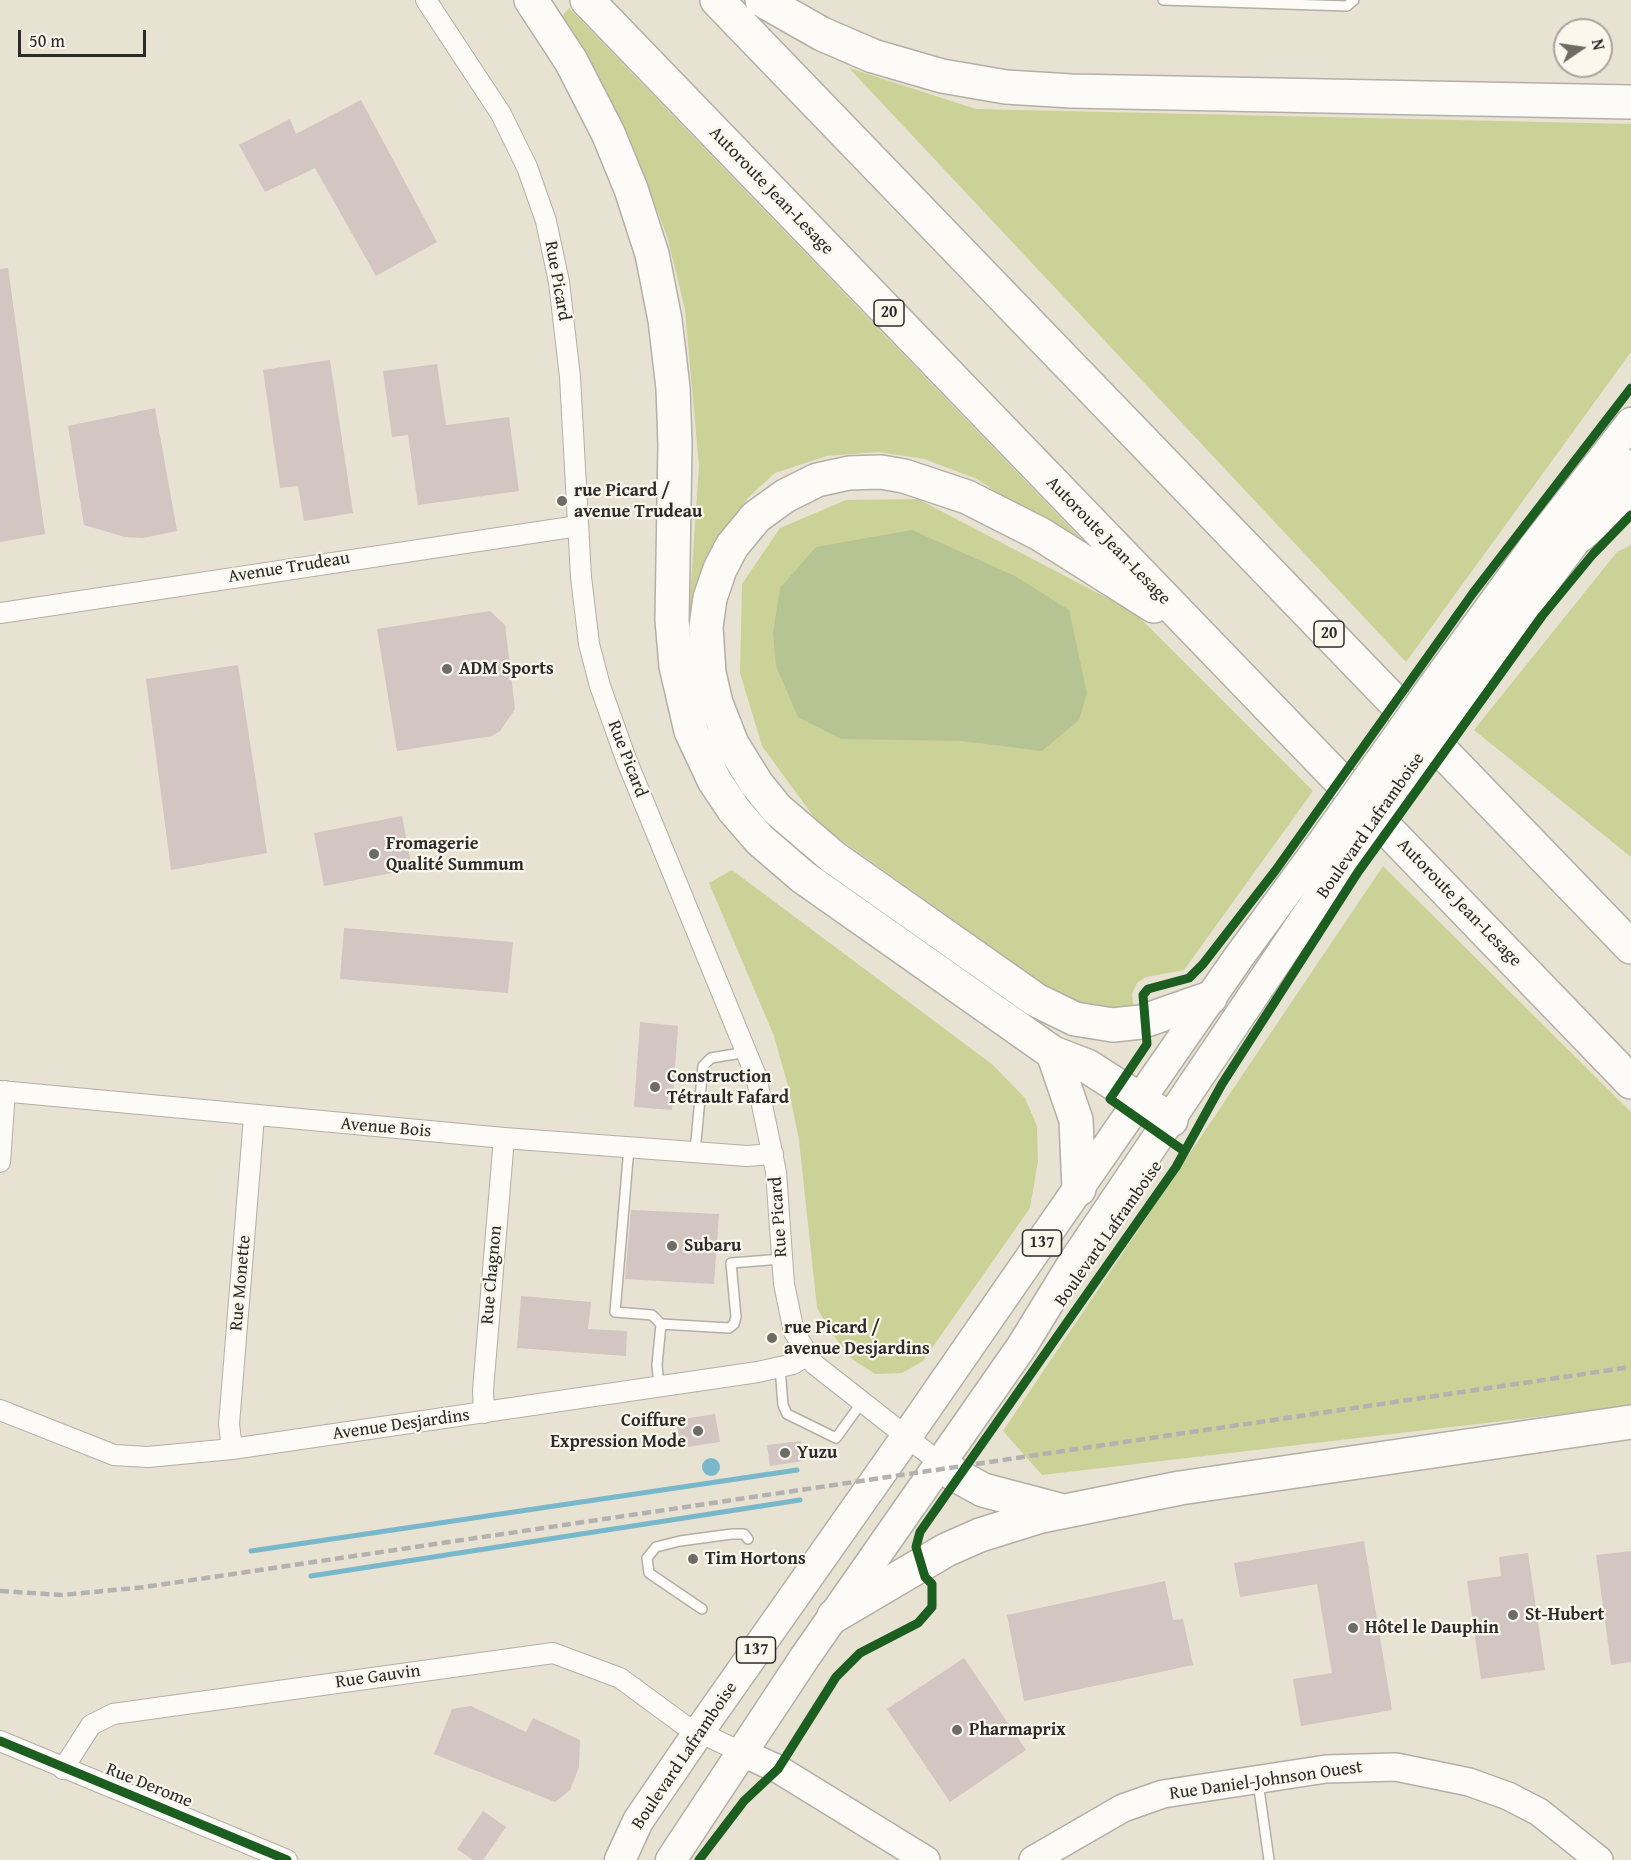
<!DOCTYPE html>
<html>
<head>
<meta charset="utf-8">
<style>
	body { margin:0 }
	#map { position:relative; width:1631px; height:1860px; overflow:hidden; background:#e8e2d3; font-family:"Gentium Book Plus",serif }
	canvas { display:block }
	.north { position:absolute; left:1553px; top:18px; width:60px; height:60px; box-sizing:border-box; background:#fbf7ec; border:2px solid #a8a59f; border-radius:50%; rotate:77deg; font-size:16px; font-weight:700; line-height:24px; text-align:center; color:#2b2b2b }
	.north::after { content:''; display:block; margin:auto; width:21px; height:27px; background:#6d6b66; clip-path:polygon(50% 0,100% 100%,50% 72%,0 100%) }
	.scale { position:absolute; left:18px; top:30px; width:128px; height:27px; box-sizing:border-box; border:3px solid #2b2b2b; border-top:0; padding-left:8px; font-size:18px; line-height:21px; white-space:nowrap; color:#2b2b2b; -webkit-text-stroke:4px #fbf7ec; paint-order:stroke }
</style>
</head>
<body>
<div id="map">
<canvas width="1631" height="1860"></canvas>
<div class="north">N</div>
<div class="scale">50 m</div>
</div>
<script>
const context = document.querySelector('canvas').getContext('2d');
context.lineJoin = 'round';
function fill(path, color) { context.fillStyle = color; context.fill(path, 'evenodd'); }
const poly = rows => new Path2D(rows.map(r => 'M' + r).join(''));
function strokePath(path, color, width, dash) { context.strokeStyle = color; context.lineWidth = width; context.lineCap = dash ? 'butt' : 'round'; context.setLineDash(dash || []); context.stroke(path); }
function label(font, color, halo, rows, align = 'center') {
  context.font = font + ' "Gentium Book Plus",serif'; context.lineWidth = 4.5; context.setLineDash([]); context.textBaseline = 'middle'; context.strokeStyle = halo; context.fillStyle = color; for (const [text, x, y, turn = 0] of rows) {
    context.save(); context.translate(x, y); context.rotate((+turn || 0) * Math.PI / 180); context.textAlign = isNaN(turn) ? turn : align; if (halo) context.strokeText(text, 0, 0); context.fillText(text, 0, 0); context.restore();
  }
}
fill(poly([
	[569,8,1086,544,1080,549,977,479,924,459,879,452,827,456,775,473,748,498,717,544,696,612,689,612,699,466,685,310,667,236,637,159,556,23],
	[849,68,976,109,1631,124,1631,352,1406,662],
	[918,499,1134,612,1313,791,1184,970,1146,977,1137,983,1132,994,1134,1011,1074,1006,819,824,762,746,740,673,742,584,780,528,846,500],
	[1631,545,1631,857,1474,730,1617,552],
	[1383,866,1631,1112,1631,1406,1042,1475,1003,1431],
	[732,870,993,1065,1025,1098,1037,1126,1038,1161,1030,1208,923,1361,902,1373,875,1374,852,1359,833,1335,817,1308,799,1140,788,1086,774,1036,709,883]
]), '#cbd298');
fill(poly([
	[912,530,1015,576,1069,610,1087,693,1079,720,1042,751,962,741,841,739,798,717,776,666,773,633,780,588,816,547]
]), '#b6c392');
fill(poly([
	'702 1467a9 9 0 1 1 18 0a9 9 0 1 1-18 0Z'
]), '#79b8cb');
strokePath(poly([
	[251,1551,797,1470],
	[311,1576,800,1500]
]), '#79b8cb', 5);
fill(poly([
	[361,100,437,242,376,276,315,168,265,192,239,145,290,119,296,134],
	[8,268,45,534,0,542,0,269],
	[330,360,353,513,304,521,298,486,280,488,263,370],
	[437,364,446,425,509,417,519,491,418,505,408,435,392,437,383,371],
	[155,408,177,531,143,538,125,537,84,525,68,426],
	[490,611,505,625,515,709,500,731,492,736,397,751,377,629],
	[238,665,267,853,171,870,146,679],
	[402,816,412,869,324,886,314,833],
	[344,928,513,942,508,993,340,979],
	[640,1022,678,1026,672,1110,634,1107],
	[631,1210,719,1214,714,1284,625,1279],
	[521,1296,591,1302,588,1329,627,1331,626,1356,517,1348],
	[715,1414,720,1442,681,1448,676,1420],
	[801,1441,803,1461,770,1466,767,1445],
	[1364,1541,1392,1710,1301,1726,1293,1679,1332,1673,1317,1584,1240,1597,1234,1563],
	[1631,1551,1631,1662,1611,1665,1596,1555],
	[1528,1553,1545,1670,1481,1679,1467,1581,1501,1576,1499,1557],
	[1165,1581,1173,1620,1183,1619,1193,1665,1024,1701,1007,1615],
	[964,1658,1026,1750,950,1802,887,1709],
	[471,1706,526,1732,533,1718,580,1740,579,1767,570,1790,555,1802,434,1754,452,1709],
	[483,1811,506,1827,483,1860,473,1860,457,1849]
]), '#d2c5c2');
const lane = poly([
	[1163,0,1347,6,1354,0],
	[629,1147,615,1312,652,1315,661,1324,729,1328,734,1324,736,1317,731,1263,782,1259],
	[695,1152,703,1066,711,1058,747,1052],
	[780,1368,783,1405,787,1414,836,1438,862,1402],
	[659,1386,657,1365,661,1324],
	[702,1609,649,1573,647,1558,656,1547,680,1541,732,1534,744,1534,748,1539],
	[1258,1782,1269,1860]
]);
const street = poly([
	[426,0,501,114,527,167,546,221,559,282,570,377,581,577,589,644,600,686,626,759,756,1076,776,1172,784,1284,794,1332,814,1364,940,1463],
	[0,613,578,526],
	[0,1091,504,1138,747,1156,773,1154],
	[0,1162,5,1091],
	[0,1410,114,1455,148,1457,232,1449,758,1372,793,1364,806,1356],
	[484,1413,483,1390,504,1138],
	[232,1449,229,1424,254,1117],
	[0,1741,287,1860],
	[63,1769,91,1725,113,1714,553,1653,620,1678,684,1725,741,1752]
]);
const secondary = poly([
	[741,1752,778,1769,926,1860],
	[1033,1860,1123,1808,1163,1794,1326,1769,1396,1767,1469,1782,1508,1796,1539,1812,1599,1860]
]);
const primary = poly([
	[1437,681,1534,547,1631,423],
	[1457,701,1631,465],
	[620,1860,638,1821,698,1733,907,1436,1238,958,1326,838],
	[671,1860,805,1657,1022,1346,1073,1263,1346,858]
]);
const highway = poly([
	[531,0,571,61,608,133,631,189,652,254,665,320,673,388,675,444,672,620,676,666,691,731,714,780,734,810,760,840,803,877,1053,1053,1087,1066,1171,1120],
	[587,0,1631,1082],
	[717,0,1631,947],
	[762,0,822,34,873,56,942,76,1006,87,1071,91,1631,102],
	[1579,536,1631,491],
	[1154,606,1040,534,967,497,904,476,881,472,849,473,817,480,785,496,756,517,732,546,720,569,710,598,706,627,709,673,716,703,732,744,756,783,777,809,833,857,1036,1000,1075,1019,1113,1025,1141,1022,1210,998],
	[1053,1053,1076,1120,1079,1189],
	[940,1463,954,1474,983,1490,1059,1510],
	[834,1616,946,1550,980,1535,1041,1516,1180,1488,1631,1422]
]);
strokePath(lane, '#b3afa6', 12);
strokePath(street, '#b3afa6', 22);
strokePath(secondary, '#b3afa6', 30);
strokePath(primary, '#b3afa6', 33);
strokePath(highway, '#b3afa6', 36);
strokePath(lane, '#fcfbf8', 9);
strokePath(street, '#fcfbf8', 20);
strokePath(secondary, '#fcfbf8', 27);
strokePath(primary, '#fcfbf8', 30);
strokePath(highway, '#fcfbf8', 33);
strokePath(poly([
	[0,1591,62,1595,145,1587,1631,1367]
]), '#b3b2b0', 4.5, [9, 4.5]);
const primaryBridge = poly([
	[1326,838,1437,681],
	[1346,858,1457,701]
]);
strokePath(primaryBridge, '#b3afa6', 33, []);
strokePath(primaryBridge, '#fcfbf8', 30);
strokePath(poly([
	[1184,1151,1110,1099,1147,1044,1143,995,1148,989,1189,978,1203,964,1275,871,1473,593,1631,388],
	[0,1741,287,1860],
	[699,1860,744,1801,778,1769,836,1677,860,1653,918,1623,932,1607,932,1584,925,1577,916,1547,920,1532,1176,1167,1222,1084,1358,872,1542,616,1593,554,1631,515]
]), '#1b5e20', 9);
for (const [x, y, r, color] of [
	[562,501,6,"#6d6b66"],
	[447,669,6,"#6d6b66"],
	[374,854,6,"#6d6b66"],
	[655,1087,6,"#6d6b66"],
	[672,1246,6,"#6d6b66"],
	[772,1338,6,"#6d6b66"],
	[698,1431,6,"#6d6b66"],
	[785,1453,6,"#6d6b66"],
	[693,1559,6,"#6d6b66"],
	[1513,1615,6,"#6d6b66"],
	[1353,1628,6,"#6d6b66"],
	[957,1730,6,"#6d6b66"]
]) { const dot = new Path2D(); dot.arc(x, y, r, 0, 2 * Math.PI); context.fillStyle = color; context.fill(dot); strokePath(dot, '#fbf7ec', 2); }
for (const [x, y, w] of [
	[889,313,30],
	[1329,634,30],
	[1042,1243,39],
	[756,1650,39]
]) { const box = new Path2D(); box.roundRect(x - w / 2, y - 13, w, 26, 4.5); context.fillStyle = '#fbf7ec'; context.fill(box); strokePath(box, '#2b2b2b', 1.5); }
label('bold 16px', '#2b2b2b', null, [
	["20",889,313],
	["20",1329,634],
	["137",1042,1243],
	["137",756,1650]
]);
label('18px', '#2b2b2b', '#fbf7ec', [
	["Autoroute Jean-Lesage",771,191,46],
	["Rue Picard",557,281,80],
	["Autoroute Jean-Lesage",1108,541,46],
	["Avenue Trudeau",289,568,-9],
	["Rue Picard",627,759,69],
	["Boulevard Laframboise",1371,826,-55],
	["Autoroute Jean-Lesage",1459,903,46],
	["Avenue Bois",386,1128,5],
	["Rue Picard",779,1217,-94],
	["Boulevard Laframboise",1109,1234,-55],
	["Rue Chagnon",492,1275,-85],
	["Rue Monette",241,1283,-85],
	["Avenue Desjardins",401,1425,-8],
	["Rue Gauvin",378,1677,-8],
	["Boulevard Laframboise",685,1756,-56],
	["Rue Daniel-Johnson Ouest",1266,1781,-8],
	["Rue Derome",149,1786,22]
]);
label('bold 18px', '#2b2b2b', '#fbf7ec', [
	["rue Picard /",574,491],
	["avenue Trudeau",574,512],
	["ADM Sports",459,669],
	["Fromagerie",386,844],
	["Qualité Summum",386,865],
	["Construction",667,1077],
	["Tétrault Fafard",667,1098],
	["Subaru",684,1246],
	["rue Picard /",784,1328],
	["avenue Desjardins",784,1349],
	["Coiffure",686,1421,"right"],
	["Expression Mode",686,1442,"right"],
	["Yuzu",797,1453],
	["Tim Hortons",705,1559],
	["St-Hubert",1525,1615],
	["Hôtel le Dauphin",1365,1628],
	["Pharmaprix",969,1730]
], 'left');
</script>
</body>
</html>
